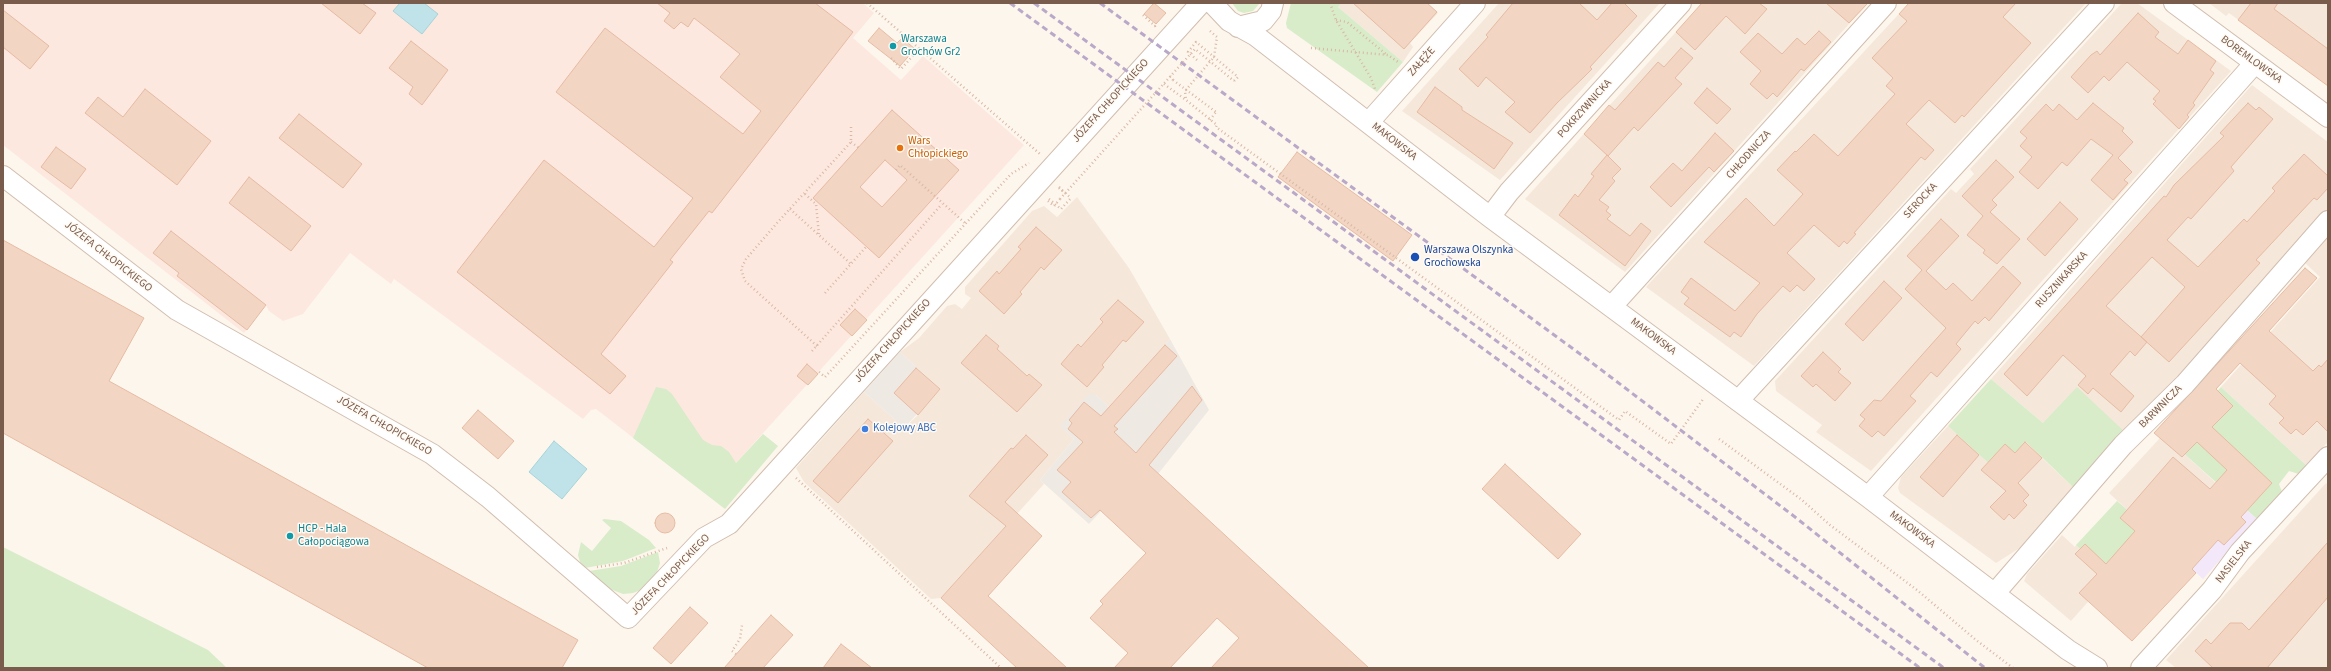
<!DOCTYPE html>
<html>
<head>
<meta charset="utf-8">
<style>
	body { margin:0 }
	#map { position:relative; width:2331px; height:671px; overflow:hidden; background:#fdf6ec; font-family:"Source Sans 3",sans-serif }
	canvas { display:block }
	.frame { position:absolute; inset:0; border:4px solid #7a5c4d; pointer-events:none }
</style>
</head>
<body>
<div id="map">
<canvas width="2331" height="671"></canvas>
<div class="frame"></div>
</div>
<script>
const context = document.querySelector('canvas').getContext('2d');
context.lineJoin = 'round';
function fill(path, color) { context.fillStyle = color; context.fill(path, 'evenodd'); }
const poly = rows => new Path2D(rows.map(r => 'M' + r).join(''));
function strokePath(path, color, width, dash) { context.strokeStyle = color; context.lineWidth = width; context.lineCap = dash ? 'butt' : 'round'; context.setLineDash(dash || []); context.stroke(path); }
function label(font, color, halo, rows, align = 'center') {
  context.font = font + ' "Source Sans 3",sans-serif'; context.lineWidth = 3; context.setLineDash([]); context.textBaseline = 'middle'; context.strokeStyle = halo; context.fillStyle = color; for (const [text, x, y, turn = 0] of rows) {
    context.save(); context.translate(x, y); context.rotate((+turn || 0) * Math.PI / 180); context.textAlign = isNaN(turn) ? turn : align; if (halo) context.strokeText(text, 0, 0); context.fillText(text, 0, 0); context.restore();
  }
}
fill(poly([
	[1342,3,1427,3,1438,13,1410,43,1413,47,1403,62,1338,7],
	[1499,3,1660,3,1500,180,1402,111],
	[1702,3,1868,3,1625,272,1525,199],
	[1909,3,2086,3,1754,366,1646,287],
	[2137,3,2231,71,1871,471,1816,432,1822,425,1776,391,1775,381,1951,189,1956,193,1974,174,1970,169,2121,4],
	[2209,3,2328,3,2328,86,2229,13,2226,16],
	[2252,85,2328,142,2328,211,2126,433,2043,423,1991,379],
	[1077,197,1129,268,1170,339,1109,407,1096,395,1061,426,1074,439,1040,480,1044,484,941,598,931,599,804,482,796,468,864,392,904,428,918,415,940,389,900,352,919,338,947,306,955,304,962,309,971,298,965,294,965,287,1032,211,1044,206,1057,217],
	[2328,235,2328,442,2306,465,2221,387,2320,277,2304,262],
	[1948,426,1998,472,2025,442,2075,489,2023,546,1996,563,1900,493,1898,488,1901,477],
	[2160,438,2169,440,2216,483,2162,542,2109,493],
	[2326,483,2328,485,2328,668,2176,668,2166,660],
	[2062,535,2075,547,2076,545,2110,577,2071,621,2024,581,2027,574]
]), '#f5e8da');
fill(poly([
	[3,3,863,3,874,13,853,38,901,80,923,56,1024,145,707,495,596,409,591,410,583,419,394,279,391,284,350,253,303,314,283,321,269,311,266,305,244,333,3,145]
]), '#fde8e0');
fill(poly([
	[1170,339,1209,410,1158,474,1145,464,1089,524,1040,480,1074,439,1060,426,1089,394,1096,395,1109,407],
	[900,352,940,389,904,428,864,392]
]), '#efe9e4');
fill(poly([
	[2216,483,2257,519,2203,579,2162,542]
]), '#f3e8fa');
fill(poly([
	[1232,3,1260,3,1253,11,1244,13,1238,11],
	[1291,3,1342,3,1338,7,1403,62,1377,92,1287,28,1286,23],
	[1991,379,2043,423,2077,387,2126,433,2075,489,2026,442,1998,472,1948,426],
	[656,387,666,389,672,394,703,440,712,445,721,446,729,452,736,463,763,434,778,446,725,509,633,438],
	[2221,387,2306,465,2299,474,2289,471,2279,484,2282,492,2257,519,2171,442],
	[2117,501,2146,526,2110,577,2076,545],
	[604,519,621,521,649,540,656,548,623,561,585,568,580,562,578,555,581,542,592,551,611,528,602,520],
	[3,547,208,650,227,668,3,668],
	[658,552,660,563,657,572,641,590,633,593,623,594,610,589,589,571,621,566]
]), '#d8ecc9');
const water = poly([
	[400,3,424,3,438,14,422,34,393,11,400,3],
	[554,441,587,469,562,499,529,472,554,441]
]);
fill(water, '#bfe3e8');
strokePath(water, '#a5d3da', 1);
const building = poly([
	[321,3,362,3,376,13,360,34,321,3],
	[657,3,815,3,853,32,712,213,709,211,670,260,673,262,601,354,626,376,610,394,457,272,544,160,654,247,693,198,556,92,605,28,743,134,761,111,720,77,740,54,694,18,688,27,681,22,674,29,664,21,670,13,657,3],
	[1154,3,1166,13,1156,24,1144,14,1154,3],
	[1353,3,1427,3,1437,12,1404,49,1353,3],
	[1513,3,1579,3,1597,20,1612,3,1624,3,1637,16,1590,67,1592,69,1585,76,1557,103,1530,133,1505,112,1515,102,1486,77,1478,87,1459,69,1488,37,1486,35,1513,3],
	[1702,3,1759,3,1767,9,1745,34,1726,16,1695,50,1676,32,1702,3],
	[1826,3,1868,3,1849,23,1826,3],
	[1909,3,2016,3,2003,17,2031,43,1964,117,1962,115,1955,123,1929,100,1906,124,1934,150,1925,160,1921,157,1854,233,1856,234,1847,244,1844,241,1839,247,1814,225,1787,253,1815,279,1804,291,1797,285,1790,292,1783,286,1757,314,1741,337,1734,332,1730,337,1684,304,1689,298,1681,292,1691,278,1735,311,1760,283,1704,242,1746,198,1774,226,1803,194,1777,170,1795,151,1796,152,1814,134,1838,156,1895,94,1886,86,1893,78,1872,58,1907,21,1899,14,1909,3],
	[2251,3,2278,3,2274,9,2328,49,2328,86,2238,20,2251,3],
	[3,10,49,46,30,69,3,47,3,10],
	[2138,13,2159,32,2155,37,2178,54,2188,40,2216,61,2210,70,2214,73,2193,103,2195,105,2187,115,2189,117,2179,129,2153,104,2156,101,2153,99,2160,91,2127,62,2109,81,2104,76,2088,93,2071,77,2091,55,2097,51,2100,55,2138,13],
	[879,28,897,43,902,38,915,49,900,66,868,41,879,28],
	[1819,31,1831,42,1804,71,1801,69,1777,97,1773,93,1767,99,1750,84,1761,71,1740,52,1758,33,1782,54,1797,38,1805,45,1819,31],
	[411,41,448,70,422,105,409,94,413,87,389,68,411,41],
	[1681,48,1693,58,1675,78,1682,84,1638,131,1634,127,1608,156,1584,134,1609,105,1615,110,1658,62,1664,67,1681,48],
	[1435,87,1462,107,1462,110,1513,143,1494,169,1417,112,1435,87],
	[1707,88,1731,109,1717,124,1694,103,1707,88],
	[145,89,211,141,177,185,85,113,98,97,123,117,145,89],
	[2093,103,2124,128,2122,131,2133,142,2118,158,2132,172,2124,180,2128,183,2113,200,2091,180,2113,155,2091,139,2067,166,2062,162,2038,189,2019,172,2032,157,2020,146,2027,138,2020,132,2046,104,2053,111,2059,104,2077,120,2093,103],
	[2248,103,2256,110,2259,107,2273,119,2231,167,2234,171,2226,180,2191,219,2188,217,2167,240,2198,267,2244,219,2247,222,2275,191,2272,188,2304,154,2328,176,2328,188,2317,200,2314,198,2256,260,2260,263,2169,362,2141,337,2185,287,2152,257,2106,306,2147,342,2135,356,2130,351,2110,374,2134,396,2121,412,2093,388,2088,394,2078,385,2086,376,2063,355,2027,396,2004,374,2164,196,2166,197,2174,185,2224,136,2220,133,2248,103],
	[892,110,959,170,879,258,813,198,892,110],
	[885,160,907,180,882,207,860,187,885,160],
	[299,114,362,164,343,188,279,138,299,114],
	[1715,133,1734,151,1714,172,1709,167,1671,207,1650,187,1673,163,1682,171,1715,133],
	[56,147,86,169,71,189,41,167,56,147],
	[1297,152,1412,235,1393,261,1278,177,1297,152],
	[1607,155,1621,169,1612,178,1615,181,1599,200,1609,207,1606,211,1611,215,1607,219,1630,236,1641,223,1651,231,1625,266,1559,215,1575,194,1578,197,1594,176,1591,174,1607,155],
	[1996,160,2014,177,1992,200,1997,205,1990,212,2020,239,1997,264,1983,253,1985,250,1967,235,1983,216,1962,196,1996,160],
	[249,177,311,226,291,251,229,203,249,177],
	[2060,202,2078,219,2045,256,2027,239,2060,202],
	[1941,219,1959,236,1926,271,1946,290,1953,283,1972,301,2003,266,2021,283,1989,321,1985,317,1978,324,1975,321,1956,344,1961,349,1937,377,1931,372,1910,396,1916,401,1884,436,1878,431,1872,437,1859,426,1865,419,1860,415,1874,400,1881,401,1946,328,1905,289,1922,270,1907,256,1941,219],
	[1036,227,1062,250,1044,270,1041,267,1020,292,1022,294,1004,314,979,291,997,271,999,274,1021,249,1018,247,1036,227],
	[171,231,266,305,247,330,177,276,179,273,153,253,171,231],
	[3,240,144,318,109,381,578,640,562,668,428,668,3,433,3,240],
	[2305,268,2317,278,2269,331,2313,371,2319,365,2321,367,2328,359,2328,432,2317,421,2303,435,2296,429,2291,434,2279,423,2284,418,2269,404,2276,396,2240,363,2216,389,2233,406,2212,427,2272,483,2241,517,2246,522,2224,545,2218,540,2192,569,2196,573,2132,641,2079,593,2097,574,2075,554,2085,544,2106,564,2135,531,2120,518,2173,457,2210,489,2227,470,2197,442,2182,457,2154,433,2305,268],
	[1884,281,1902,298,1863,341,1845,324,1884,281],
	[1118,300,1144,322,1126,342,1123,340,1102,365,1104,367,1087,387,1061,364,1078,344,1081,347,1103,322,1100,319,1118,300],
	[855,309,867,320,852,336,840,325,855,309],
	[986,335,999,346,997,349,1027,376,1029,374,1042,385,1017,412,961,363,986,335],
	[1165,345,1177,356,1114,426,1118,429,1114,432,1136,453,1192,386,1202,400,1149,465,1369,668,1211,668,1239,638,1217,618,1170,668,1114,668,1128,653,1090,618,1103,604,1100,601,1146,553,1100,510,1091,518,1062,492,1071,482,1057,470,1083,442,1068,429,1072,423,1069,420,1084,402,1101,416,1165,345],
	[1823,352,1841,369,1838,372,1851,383,1835,401,1816,384,1813,387,1801,376,1823,352],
	[807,364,818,374,808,385,797,376,807,364],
	[916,368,940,389,918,415,894,393,916,368],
	[478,410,514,441,498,459,462,428,478,410],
	[868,419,893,441,838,503,813,481,868,419],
	[1026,435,1048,455,1005,502,1042,536,988,596,1067,668,1017,668,941,598,1006,526,969,496,1011,448,1013,449,1026,435],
	[1957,435,1979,455,1943,497,1920,477,1957,435],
	[2025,442,2042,458,2018,483,2029,495,2023,501,2027,505,2014,519,2009,514,2004,520,1990,507,2006,491,1981,470,2005,444,2015,453,2025,442],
	[1505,464,1581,534,1558,559,1482,489,1505,464],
	'655 523a10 10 0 1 1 20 0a10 10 0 1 1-20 0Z',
	[2328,542,2328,597,2267,668,2213,668,2195,651,2206,639,2211,644,2230,623,2242,623,2249,630,2328,542],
	[690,607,708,623,671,664,653,648,690,607],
	[771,615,793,635,763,668,724,668,771,615],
	[841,644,872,668,823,668,841,644]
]);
fill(building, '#f3d5c3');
strokePath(building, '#e6bba3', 1);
const minor = poly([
	[1212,3,1229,21,1256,36,1490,217,1868,497,2068,650,2097,668],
	[2174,3,2328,117],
	[1238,27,1263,21,1271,11,1273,3],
	[1369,122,1475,3],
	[3,176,177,310,432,454,488,497,628,618,704,538,729,524,1201,3],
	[1490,217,1509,192,1681,3],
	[1612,306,1886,3],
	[1738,401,2104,3],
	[1868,497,2255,63],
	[1995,593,2123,445,2185,384,2328,221],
	[2141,668,2212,590,2240,552,2328,457]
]);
strokePath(minor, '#d1beb0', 22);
strokePath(poly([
	[867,3,1040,154],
	[1330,3,1336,20,1371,78,1375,89],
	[1143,15,1155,26,1156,24],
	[1336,20,1347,22,1387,55],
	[1210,31,1217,37,1214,57,1185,91,1186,100,1217,125,1216,127,1619,420,1625,411,1671,444,1704,398],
	[1311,48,1388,55,1398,62],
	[891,58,901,69,919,49],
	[1197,60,1188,52,1196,42,1238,77,1234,81],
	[1170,76,1173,80],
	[1164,84,1186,100],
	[1210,120,1216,112],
	[851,142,859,148],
	[896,170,900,165,965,223],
	[1059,188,1071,198],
	[805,194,816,204,819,235],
	[1048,201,1054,206,1060,199],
	[790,209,851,264],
	[825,293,866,247],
	[817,346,745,281,741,269,746,259,777,223,851,142,851,126],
	[812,351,942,204],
	[819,372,825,377,1011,174,1029,163],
	[1719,439,1802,500,1830,525,1917,590,1976,640,2013,668],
	[796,478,1001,668],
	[597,567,624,563,667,548],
	[736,654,732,651,740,639,742,625]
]), '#d9b8a5', 2.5, [1, 3]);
strokePath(minor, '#fff', 20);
strokePath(poly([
	[1010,3,1920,668],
	[1034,3,1944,668],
	[1100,3,1587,359,1795,517,1985,668]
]), '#b9a8c9', 3, [6, 4]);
strokePath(poly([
	[1173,80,1216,112],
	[1059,187,1065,193],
	[1049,199,1061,209,1071,198],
	[1060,199,1195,49,1234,81]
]), '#d9b8a5', 2.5, [1, 3]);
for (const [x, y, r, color] of [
	[893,46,4,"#0f9aa8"],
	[900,148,4,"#e8710a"],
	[1415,257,5,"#1a4fb4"],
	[865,429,4,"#3f7fe0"],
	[290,536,4,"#0f9aa8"]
]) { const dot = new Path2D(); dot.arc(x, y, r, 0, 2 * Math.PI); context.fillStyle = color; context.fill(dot); strokePath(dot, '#fffaf3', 1.5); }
label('11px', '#0d838f', '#fffaf3', [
	["Warszawa",901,40],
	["Grochów Gr2",901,53],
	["HCP - Hala",298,530],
	["Całopociągowa",298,543]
], 'left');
label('11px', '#7a5c4d', '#fffaf3', [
	["BOREMLOWSKA",2251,60,36],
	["ZAŁĘŻE",1422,62,-48],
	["JÓZEFA CHŁOPICKIEGO",1111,101,-48],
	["POKRZYWNICKA",1585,109,-48],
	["MAKOWSKA",1394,142,38],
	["CHŁODNICZA",1749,155,-48],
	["SEROCKA",1921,201,-47],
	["JÓZEFA CHŁOPICKIEGO",108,257,38],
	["RUSZNIKARSKA",2062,280,-48],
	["MAKOWSKA",1653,337,37],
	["JÓZEFA CHŁOPICKIEGO",893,341,-48],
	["BARWNICZA",2161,407,-45],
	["JÓZEFA CHŁOPICKIEGO",384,426,30],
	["MAKOWSKA",1912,530,37],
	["NASIELSKA",2234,562,-52],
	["JÓZEFA CHŁOPICKIEGO",671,575,-46]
]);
label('11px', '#c56008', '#fffaf3', [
	["Wars",908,142],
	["Chłopickiego",908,155]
], 'left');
label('11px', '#164399', '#fffaf3', [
	["Warszawa Olszynka",1424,251],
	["Grochowska",1424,264]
], 'left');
label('11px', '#366cbe', '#fffaf3', [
	["Kolejowy ABC",873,429]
], 'left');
</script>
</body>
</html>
